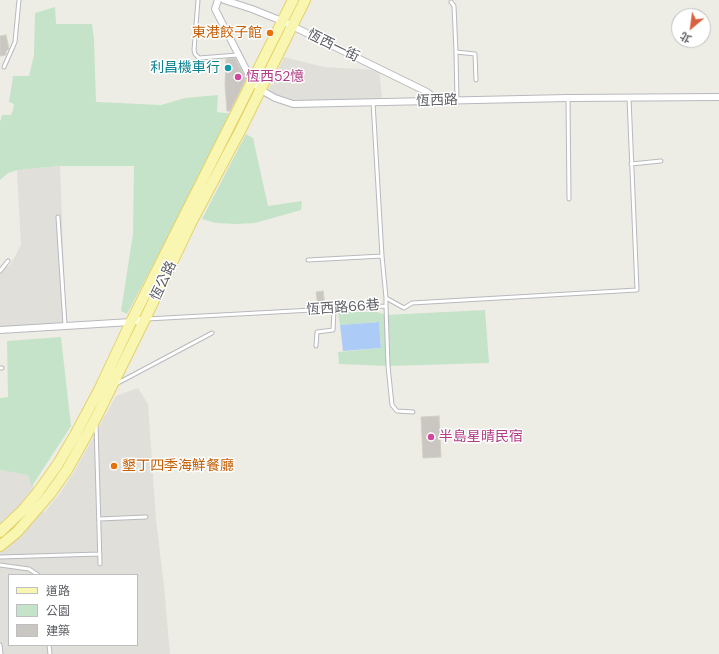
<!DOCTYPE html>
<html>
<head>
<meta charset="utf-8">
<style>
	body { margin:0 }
	#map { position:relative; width:719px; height:654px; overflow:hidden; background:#eeede5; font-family:"DM Sans","Noto Sans TC",sans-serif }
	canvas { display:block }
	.legend { position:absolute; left:8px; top:574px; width:130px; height:72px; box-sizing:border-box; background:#fff; border:1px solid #bebfc1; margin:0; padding:5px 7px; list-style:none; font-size:12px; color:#5d5f64 }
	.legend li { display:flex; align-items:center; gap:8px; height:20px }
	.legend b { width:20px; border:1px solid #bebfc1 }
	.north { position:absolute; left:671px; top:8px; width:40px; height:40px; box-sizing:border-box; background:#fff; border:1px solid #bebfc1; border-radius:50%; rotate:209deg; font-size:11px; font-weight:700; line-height:16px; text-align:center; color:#5d5f64 }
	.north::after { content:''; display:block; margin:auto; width:14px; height:18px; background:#d96140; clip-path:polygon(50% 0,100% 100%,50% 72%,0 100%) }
</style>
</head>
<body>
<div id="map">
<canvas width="719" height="654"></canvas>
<ul class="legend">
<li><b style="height:5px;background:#f8f6b1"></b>道路</li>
<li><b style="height:11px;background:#c4e3c8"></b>公園</li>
<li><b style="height:11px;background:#cac7c2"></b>建築</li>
</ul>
<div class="north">北</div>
</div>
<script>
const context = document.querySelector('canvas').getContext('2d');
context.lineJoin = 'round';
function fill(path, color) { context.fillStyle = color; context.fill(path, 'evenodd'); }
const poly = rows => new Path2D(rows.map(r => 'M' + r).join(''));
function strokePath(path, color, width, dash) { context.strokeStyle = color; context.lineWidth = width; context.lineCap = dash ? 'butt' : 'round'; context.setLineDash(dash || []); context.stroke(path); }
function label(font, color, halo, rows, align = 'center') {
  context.font = font + ' "DM Sans","Noto Sans TC",sans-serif'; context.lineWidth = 3; context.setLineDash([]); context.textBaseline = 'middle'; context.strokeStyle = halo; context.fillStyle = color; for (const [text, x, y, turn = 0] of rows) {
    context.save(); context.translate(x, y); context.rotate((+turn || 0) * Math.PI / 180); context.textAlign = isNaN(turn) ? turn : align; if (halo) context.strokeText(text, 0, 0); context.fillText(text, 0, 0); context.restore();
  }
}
fill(poly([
	[284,57,324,67,379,70,383,105,293,107,278,103,266,95],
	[60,166,66,323,0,329,0,268,10,265,21,245,17,170],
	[138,388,148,404,156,519,164,586,170,654,0,654,0,470,29,475,44,513,60,493,74,472,116,396],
	[9,575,137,575,137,645,9,645]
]), '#e0dfda');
fill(poly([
	[55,7,56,24,92,24,94,40,96,102,161,105,185,98,218,95,217,112,233,114,127,314,121,311,133,234,134,166,60,166,17,170,8,173,0,180,0,122,2,115,11,115,13,110,14,104,9,102,13,76,29,76,34,55,35,13],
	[246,134,253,138,268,206,302,201,301,210,255,223,237,224,216,223,202,219],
	[485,310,489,363,388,366,339,364,338,352,381,348,379,322,340,325,338,312,377,312,387,315],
	[61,337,71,426,32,486,28,475,0,470,0,398,8,397,7,341]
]), '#c4e3c8');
fill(poly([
	[379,322,381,348,343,351,340,325]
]), '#acccf7');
const building = poly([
	[6,35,9,49,6,51,6,55,0,56,0,36,6,35],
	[235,58,246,79,230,111,227,111,225,85,226,59,235,58],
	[323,291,325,306,318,307,316,292,323,291],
	[439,416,441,457,423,458,421,417,439,416]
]);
fill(building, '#cac7c2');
strokePath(building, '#d2d0c4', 1);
const lane = poly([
	[198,0,194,50,195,54,199,58,238,55],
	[451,2,454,6,456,52],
	[4,67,15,42,19,0],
	[568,98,569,199],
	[457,100,456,52,475,54,476,80],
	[631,164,661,161],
	[58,217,65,325],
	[308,260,382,256],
	[0,271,8,261],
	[386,298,404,308,412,303,637,290,629,98],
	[386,306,388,366,392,405,397,411,413,412],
	[147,319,386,306,386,298,382,256,373,102],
	[316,346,317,332,333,330,334,310],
	[0,368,2,368],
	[116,384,212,333],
	[96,424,100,564],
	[99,519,146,517],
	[0,557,100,554],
	[0,565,29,569,38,575],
	[0,645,1,654],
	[49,645,50,654]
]);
const street = poly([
	[218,0,215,9,252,81,261,90,275,98,293,104,568,98,719,97],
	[224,0,252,9,282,21,427,92,437,101],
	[0,330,131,322,145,319]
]);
const primary = poly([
	[0,532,23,510,38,492,58,464,75,435,100,388,131,322,293,0],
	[0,546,17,532,50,494,67,470,96,418,145,319,191,223,240,131,305,0]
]);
strokePath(lane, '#b8b9be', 5);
strokePath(street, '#b8b9be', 8);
strokePath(primary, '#e4d268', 12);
strokePath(lane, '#fff', 3);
strokePath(street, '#fff', 6);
strokePath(primary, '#f8f6b1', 10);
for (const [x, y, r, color] of [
	[270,33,4,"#e8710a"],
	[228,68,4,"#0f9aa8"],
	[238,77,4,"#d1479c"],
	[431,437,4,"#d1479c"],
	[114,466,4,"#e8710a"]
]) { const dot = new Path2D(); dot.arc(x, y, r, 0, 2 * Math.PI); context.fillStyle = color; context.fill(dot); strokePath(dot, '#fff', 1.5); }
label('14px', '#c56008', '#fff', [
	["東港餃子館",262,33],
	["墾丁四季海鮮餐廳",122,466,"left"]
], 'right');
label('14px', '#5d5f64', '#fff', [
	["恆西一街",333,46,26],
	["恆西路",437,101,-2],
	["恆公路",164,281,-65],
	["恆西路66巷",343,308,-4]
]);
label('14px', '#0d838f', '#fff', [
	["利昌機車行",220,68]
], 'right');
label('14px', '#b23c85', '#fff', [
	["恆西52憶",246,77],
	["半島星晴民宿",439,437]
], 'left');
</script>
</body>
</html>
